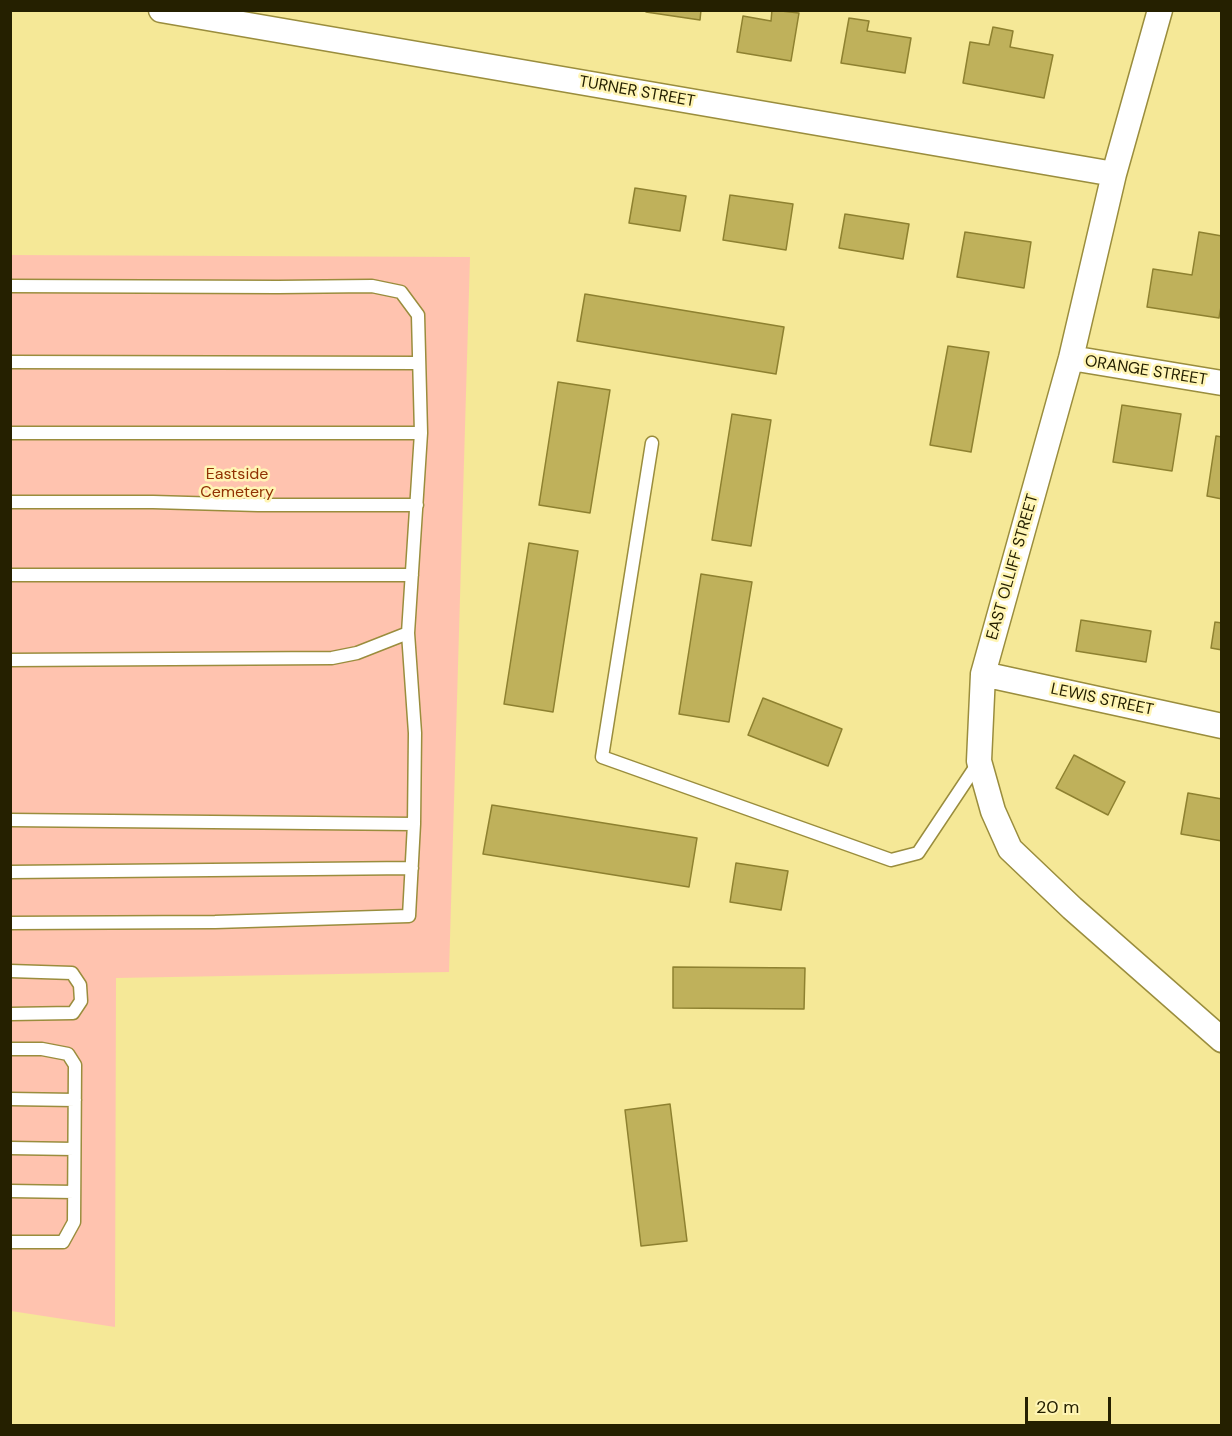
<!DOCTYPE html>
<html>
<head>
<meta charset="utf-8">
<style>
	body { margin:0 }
	#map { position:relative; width:1232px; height:1436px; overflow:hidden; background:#f5e897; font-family:"DM Sans",sans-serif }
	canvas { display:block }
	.frame { position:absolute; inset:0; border:12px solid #252000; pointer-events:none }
	.scale { position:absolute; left:1025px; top:1397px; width:86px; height:27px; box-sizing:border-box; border:3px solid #252000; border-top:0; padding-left:8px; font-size:18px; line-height:21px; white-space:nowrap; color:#252000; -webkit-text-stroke:4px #fff5b5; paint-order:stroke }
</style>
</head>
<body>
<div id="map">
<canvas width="1232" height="1436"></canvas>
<div class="frame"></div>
<div class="scale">20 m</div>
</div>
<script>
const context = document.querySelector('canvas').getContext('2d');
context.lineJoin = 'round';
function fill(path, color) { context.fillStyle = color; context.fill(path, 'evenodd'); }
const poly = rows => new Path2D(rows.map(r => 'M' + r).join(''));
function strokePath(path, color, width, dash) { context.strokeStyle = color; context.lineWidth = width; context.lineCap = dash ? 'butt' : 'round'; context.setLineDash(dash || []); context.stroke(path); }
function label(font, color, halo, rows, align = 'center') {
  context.font = font + ' "DM Sans",sans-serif'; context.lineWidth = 5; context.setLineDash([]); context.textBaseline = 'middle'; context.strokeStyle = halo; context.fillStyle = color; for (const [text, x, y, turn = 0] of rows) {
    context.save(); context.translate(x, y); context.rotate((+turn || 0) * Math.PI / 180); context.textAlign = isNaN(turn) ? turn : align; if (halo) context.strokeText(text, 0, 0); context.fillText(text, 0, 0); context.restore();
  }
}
fill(poly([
	[10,255,470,257,449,972,116,978,115,1327,11,1311]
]), '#ffc3af');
const building = poly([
	[646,10,701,10,700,20,646,12,646,10],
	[772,10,799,13,791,61,737,52,743,16,771,21,772,10],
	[849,18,869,21,867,31,911,38,905,73,841,63,849,18],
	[993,27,1013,31,1010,47,1053,55,1044,98,963,83,970,42,989,45,993,27],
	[635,188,686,196,680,231,629,223,635,188],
	[730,195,793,204,786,250,723,240,730,195],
	[845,214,909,224,903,259,839,248,845,214],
	[965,232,1031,242,1024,288,957,277,965,232],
	[1199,232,1222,236,1222,301,1219,318,1147,307,1153,269,1192,275,1199,232],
	[585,294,784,327,776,374,577,341,585,294],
	[948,346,989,352,971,452,930,445,948,346],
	[558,382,610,390,590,513,539,505,558,382],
	[1122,405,1181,414,1172,471,1113,462,1122,405],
	[732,414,771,420,751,546,712,540,732,414],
	[1216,436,1222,437,1222,499,1207,496,1216,436],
	[529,543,578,551,553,712,504,704,529,543],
	[701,574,752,582,729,722,679,714,701,574],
	[1081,620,1151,631,1146,662,1076,651,1081,620],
	[1215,622,1222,623,1222,650,1211,648,1215,622],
	[763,698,842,729,828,766,748,735,763,698],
	[1074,755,1125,782,1108,815,1056,788,1074,755],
	[1188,793,1222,799,1222,841,1181,834,1188,793],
	[492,805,697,838,689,887,483,854,492,805],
	[736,863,788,871,781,910,730,902,736,863],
	[673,967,805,968,804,1009,673,1008,673,967],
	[670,1104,687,1241,641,1246,625,1110,670,1104]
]);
fill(building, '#bfb15b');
strokePath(building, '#8e8130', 1.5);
const lane = poly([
	[10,286,278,287,372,286,401,292,418,315,421,433],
	[10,362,419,363],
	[10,433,421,433,408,633,357,653,332,658,10,660],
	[652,443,602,757,891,860,918,853,978,763],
	[10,502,153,502,258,505,417,505],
	[10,575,412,575],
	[10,820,414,824],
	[10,872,412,868],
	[10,923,215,922,409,916,414,824,415,733,408,633],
	[10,971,72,973,80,985,81,1001,73,1013,10,1014],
	[10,1049,42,1049,68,1054,75,1065,74,1222,63,1242,10,1242],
	[10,1099,75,1100],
	[10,1148,74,1149],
	[10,1191,74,1192]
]);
const street = poly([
	[161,10,1114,174],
	[1160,10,1114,174,1071,358,983,674,979,761,993,811,1010,849,1072,908,1222,1040],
	[1071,358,1222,383],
	[983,674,1222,726]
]);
strokePath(lane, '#9a8d3d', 15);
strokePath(street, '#9a8d3d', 27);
strokePath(lane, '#fff', 12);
strokePath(street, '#fff', 24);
label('16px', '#252000', '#fff5b5', [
	["TURNER STREET",637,92,10],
	["ORANGE STREET",1146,371,9],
	["EAST OLLIFF STREET",1013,567,-74],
	["LEWIS STREET",1102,700,12]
]);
label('16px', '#913103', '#fff5b5', [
	["Eastside",237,475],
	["Cemetery",237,493]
]);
</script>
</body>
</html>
